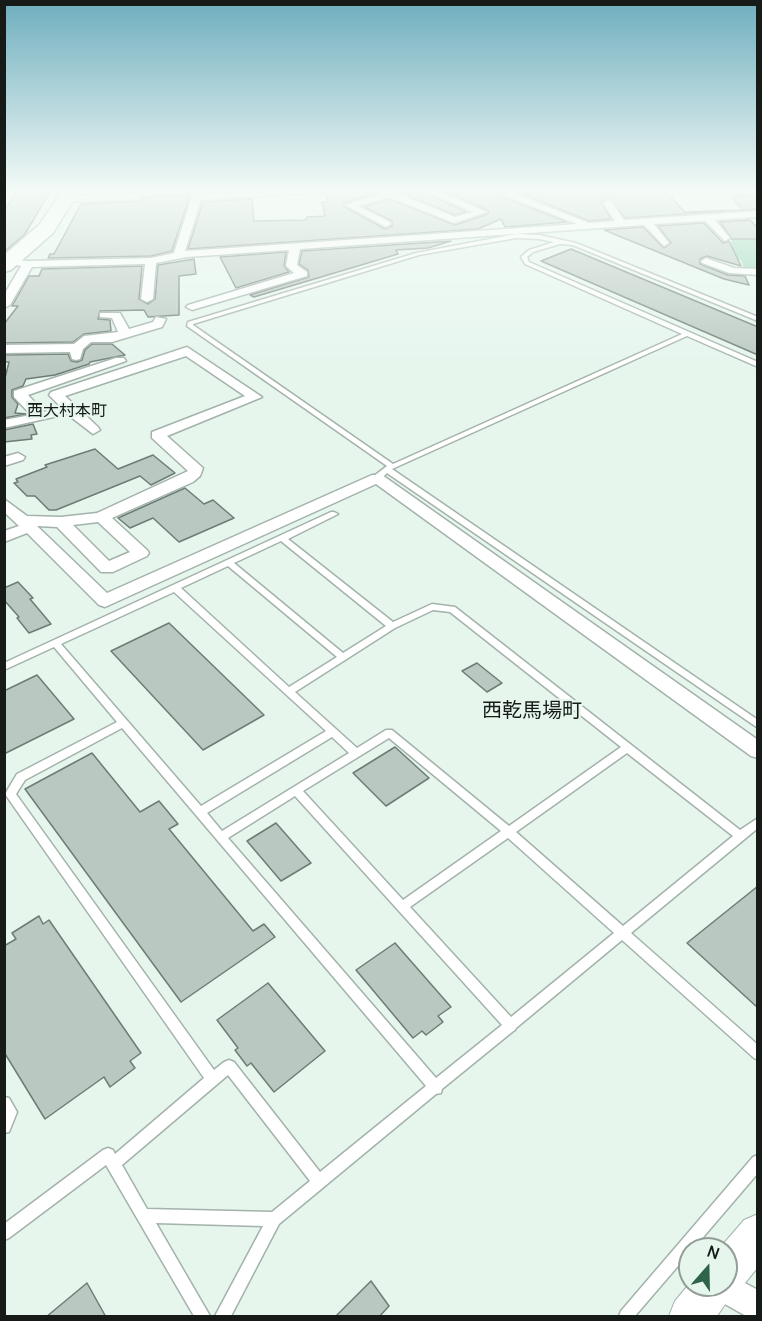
<!DOCTYPE html>
<html>
<head>
<meta charset="utf-8">
<style>
	body { margin:0 }
	#map { position:relative; width:762px; height:1321px; overflow:hidden; background:#e6f6ed; font-family:Manrope,sans-serif }
	canvas { display:block }
	.frame { position:absolute; inset:0; border:6px solid #161b18; pointer-events:none }
	.north { position:absolute; left:678px; top:1237px; width:60px; height:60px; box-sizing:border-box; background:#e6f6ed; border:2px solid #939e98; border-radius:50%; rotate:20deg; font-size:16px; font-weight:700; line-height:24px; text-align:center; color:#161b18 }
	.north::after { content:''; display:block; margin:auto; width:21px; height:27px; background:#2d644a; clip-path:polygon(50% 0,100% 100%,50% 72%,0 100%) }
</style>
</head>
<body>
<div id="map">
<canvas width="762" height="1321"></canvas>
<div class="frame"></div>
<div class="north">N</div>
</div>
<script>
const context = document.querySelector('canvas').getContext('2d');
context.lineJoin = 'round';
function fill(path, color) { context.fillStyle = color; context.fill(path, 'evenodd'); }
const poly = rows => new Path2D(rows.map(r => 'M' + r).join(''));
function strokePath(path, color, width, dash) { context.strokeStyle = color; context.lineWidth = width; context.lineCap = dash ? 'butt' : 'round'; context.setLineDash(dash || []); context.stroke(path); }
function label(font, color, halo, rows, align = 'center') {
  context.font = font + ' Manrope,"Noto Sans JP",sans-serif'; context.lineWidth = 4.5; context.setLineDash([]); context.textBaseline = 'middle'; context.strokeStyle = halo; context.fillStyle = color; for (const [text, x, y, turn = 0] of rows) {
    context.save(); context.translate(x, y); context.rotate((+turn || 0) * Math.PI / 180); context.textAlign = isNaN(turn) ? turn : align; if (halo) context.strokeText(text, 0, 0); context.fillText(text, 0, 0); context.restore();
  }
}
fill(poly([
	[731,238,757,239,757,270,744,269,741,260,735,259,728,247,732,247]
]), '#91d5b2');
const building = poly([
	[18,190,51,190,25,234,4,252,4,210,18,190],
	[385,190,344,203,343,206,385,229,392,226,392,221,364,207,389,199,455,225,488,214,489,211,442,190,499,190,500,196,567,222,505,227,501,219,478,229,188,249,203,202,252,199,254,221,306,220,307,217,325,216,322,202,328,202,324,191,385,190],
	[407,190,420,190,466,212,455,215,404,194,407,190],
	[531,190,664,190,685,212,742,210,625,218,609,198,601,202,611,219,589,221,523,194,531,190],
	[164,195,190,195,172,251,151,256,48,258,50,254,54,254,81,204,141,201,143,198,164,195],
	[735,195,758,195,758,209,743,210,732,198,737,198,735,195],
	[750,220,758,228,758,239,732,239,720,222,750,220],
	[704,223,723,243,729,241,741,266,707,256,700,259,700,264,728,275,745,276,749,285,724,279,604,230,643,227,664,248,671,243,658,226,704,223],
	[451,241,428,248,396,250,398,254,254,297,250,295,309,277,308,270,299,264,302,251,451,241],
	[571,249,758,327,758,355,541,261,571,249],
	[286,252,284,266,289,272,236,288,220,257,286,252],
	[194,259,196,274,179,276,179,315,148,317,144,310,100,311,98,319,110,320,111,331,84,334,73,342,4,343,4,324,18,306,12,306,29,276,39,276,42,269,142,266,139,299,148,304,155,299,158,265,194,259],
	[92,344,112,344,125,355,90,362,89,364,55,375,26,379,23,386,12,390,12,397,18,404,15,413,27,414,4,418,4,382,9,362,4,362,4,355,68,354,71,361,77,362,82,360,85,350,92,344],
	[33,424,37,434,31,435,32,439,4,442,4,430,33,424],
	[95,449,118,469,153,455,175,473,151,485,140,476,56,510,49,510,35,496,27,496,14,483,18,482,16,479,47,467,45,465,95,449],
	[185,488,204,504,213,500,234,518,179,542,153,518,130,528,118,518,185,488],
	[18,582,33,598,30,599,51,624,29,633,17,618,19,617,4,600,4,588,18,582],
	[169,623,264,715,203,750,111,651,169,623],
	[477,663,502,683,487,692,462,671,477,663],
	[37,675,74,719,4,754,4,691,37,675],
	[395,747,429,778,386,806,353,773,395,747],
	[92,753,140,812,159,801,178,824,169,829,253,931,264,924,275,937,181,1002,25,789,92,753],
	[276,823,311,863,281,881,247,841,276,823],
	[758,886,758,1008,687,943,758,886],
	[39,916,43,924,49,920,141,1053,130,1061,135,1068,110,1087,104,1077,45,1119,4,1052,4,946,16,939,12,933,39,916],
	[395,943,451,1007,438,1016,443,1022,426,1035,422,1031,413,1038,356,970,395,943],
	[268,983,325,1051,274,1092,251,1063,247,1066,235,1050,238,1048,217,1020,268,983],
	[371,1281,389,1306,379,1317,335,1317,371,1281],
	[87,1283,106,1317,46,1317,87,1283]
]);
fill(building, '#b9c8c0');
strokePath(building, '#6d7c74', 1.5);
const lane = poly([
	[516,234,539,235,576,243,758,317,758,321,573,245,560,244,533,252,527,257,529,262,758,362,758,367,687,336,392,469,758,720,758,728,387,473,380,480,374,480,374,476,387,466,187,326,188,322,416,253,516,234],
	[516,238,539,239,554,242,529,250,521,257,525,264,682,334,393,464,193,325,193,324,419,255,516,238],
	[331,512,334,512,338,514,288,539,393,622,432,604,455,607,740,830,758,818,758,828,631,933,758,1045,758,1060,754,1058,622,940,516,1028,515,1030,512,1032,442,1089,441,1093,436,1094,279,1224,231,1316,215,1316,263,1226,156,1223,210,1316,194,1316,106,1165,9,1238,4,1240,4,1224,103,1150,108,1148,113,1150,115,1154,204,1078,5,794,17,774,117,722,54,647,4,670,4,663,331,512],
	[281,541,386,626,343,653,234,563,281,541],
	[228,566,337,657,289,687,181,588,228,566],
	[174,592,326,731,201,806,61,644,174,592],
	[433,610,450,612,621,747,509,826,392,730,386,730,357,748,295,692,395,628,433,610],
	[122,728,426,1086,320,1172,234,1062,229,1060,224,1062,214,1070,16,794,25,780,122,728],
	[332,737,349,753,222,831,207,813,332,737],
	[389,738,501,831,403,900,303,791,389,738],
	[627,753,733,836,623,926,516,832,627,753],
	[295,796,502,1025,436,1078,228,838,295,796],
	[508,838,614,933,511,1017,410,907,508,838],
	[228,1075,310,1181,272,1212,147,1209,122,1165,228,1075],
	[4,1097,9,1098,17,1112,9,1132,4,1133,4,1097],
	[758,1155,758,1173,693,1249,690,1249,690,1252,635,1316,619,1316,621,1311,753,1157,758,1155]
]);
const street = poly([
	[194,190,204,190,202,194,317,190,312,193,201,200,185,251,577,224,501,194,501,190,529,190,516,194,589,223,615,221,603,203,608,200,611,201,624,220,758,211,758,217,715,220,730,238,725,241,705,221,654,224,669,243,664,246,644,225,300,249,297,265,307,272,307,276,192,310,186,307,188,305,294,273,286,266,289,250,187,257,156,263,153,299,147,302,141,299,145,264,32,267,10,305,4,308,4,295,21,266,7,263,7,259,28,261,151,258,174,253,194,190],
	[393,190,405,190,399,194,455,217,473,212,422,190,436,190,487,212,454,223,389,197,358,206,390,222,391,224,386,227,345,205,393,190],
	[138,194,141,195,141,199,66,202,61,199,66,196,138,194],
	[706,258,734,268,758,269,758,275,729,273,702,263,701,261,706,258],
	[100,313,120,313,129,329,153,322,156,317,166,319,162,327,112,342,91,342,83,349,80,359,76,360,72,359,70,352,4,353,4,345,74,344,84,336,118,332,112,318,100,317,100,313],
	[187,347,262,397,167,436,203,468,200,476,193,482,112,518,147,550,149,553,147,556,113,572,101,572,57,527,37,526,107,593,372,475,382,475,758,740,758,758,751,756,376,484,105,607,99,605,27,533,4,542,4,531,19,526,4,512,4,499,27,516,61,517,97,513,188,471,152,438,152,432,245,396,186,356,65,396,98,427,100,430,93,434,67,414,4,428,4,420,31,415,14,397,14,391,116,358,124,358,126,361,28,395,44,412,61,407,49,395,51,392,187,347],
	[98,522,130,552,109,561,73,525,98,522],
	[18,453,25,457,23,460,4,466,4,457,18,453],
	[726,1273,758,1290,758,1316,746,1316,709,1295,704,1285,726,1285,726,1273]
]);
const secondary = poly([
	[758,1214,758,1267,741,1288,735,1290,717,1316,669,1316,675,1301,690,1283,726,1285,726,1249,719,1249,744,1220,758,1214]
]);
const highway = poly([
	[63,190,80,190,53,233,11,270,4,272,4,255,39,225,63,190]
]);
strokePath(lane, '#a3b2aa', 3);
strokePath(street, '#a3b2aa', 3);
strokePath(secondary, '#a3b2aa', 2);
strokePath(highway, '#a3b2aa', 3);
fill(lane, '#fff');
fill(street, '#fff');
fill(secondary, '#fff');
fill(highway, '#fff');
const sky = context.createLinearGradient(0, 0, 0, 375);
sky.addColorStop(0, '#6eaebe');
sky.addColorStop(0.51, '#f4fbf7');
sky.addColorStop(1, '#f4fbf700');
context.fillStyle = sky;
context.fillRect(0, 0, 762, 375);
label('16px', '#161b18', '#e6f6ed', [
	["西大村本町",67,412]
]);
label('20px', '#161b18', '#e6f6ed', [
	["西乾馬場町",532,711]
]);
</script>
</body>
</html>
